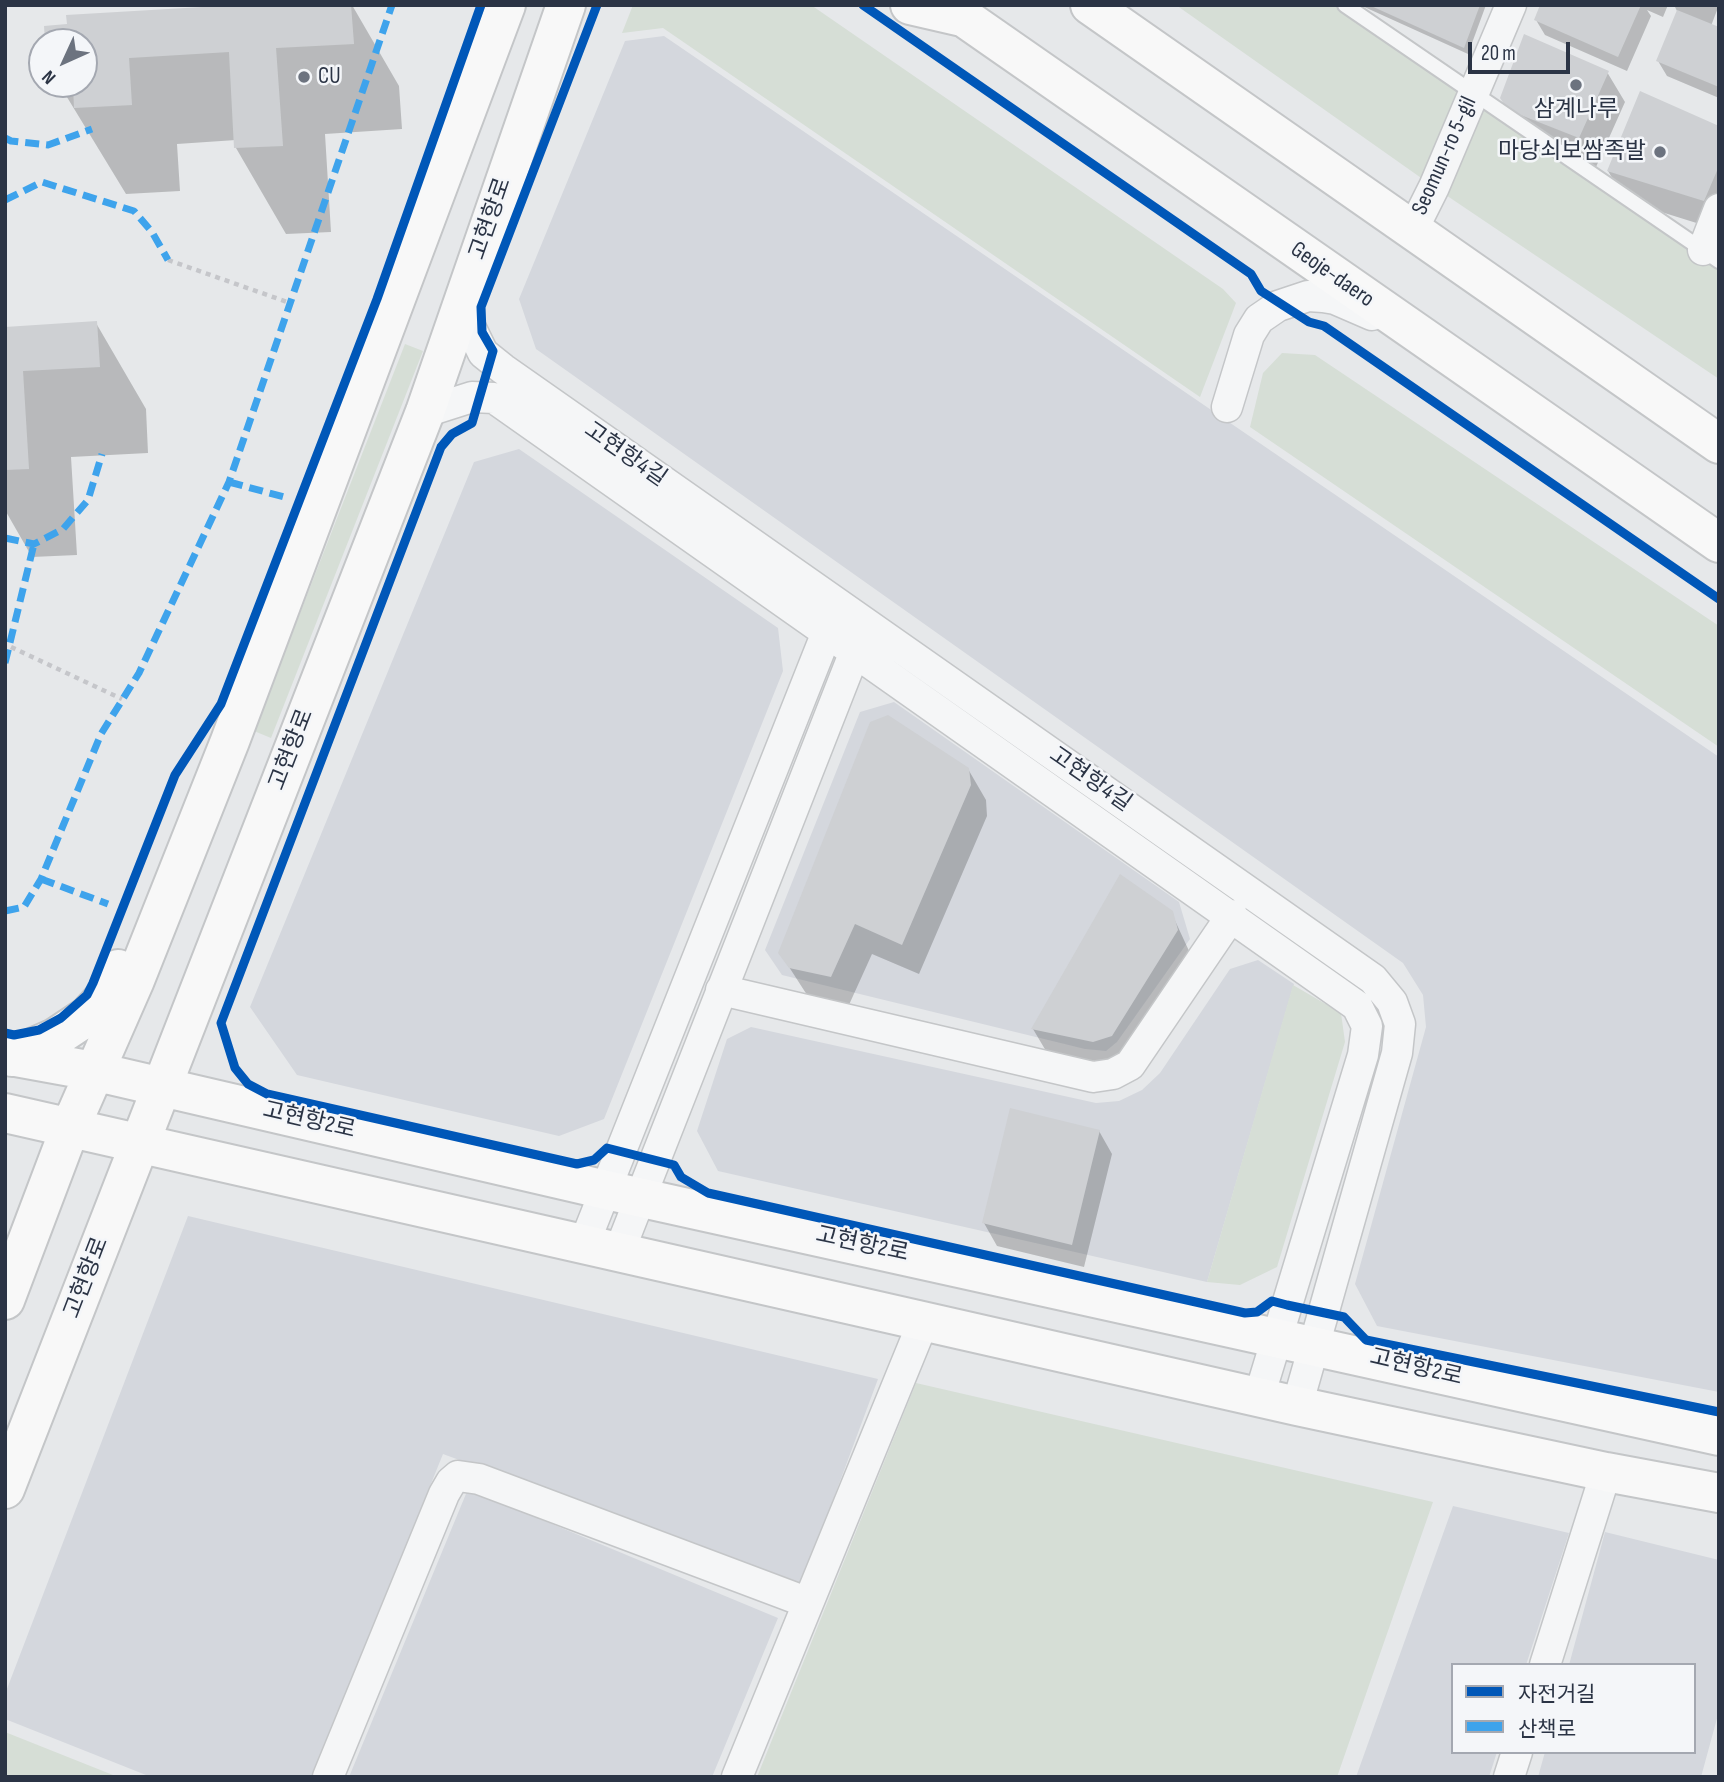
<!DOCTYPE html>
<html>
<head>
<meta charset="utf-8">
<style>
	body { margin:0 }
	#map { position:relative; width:1724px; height:1782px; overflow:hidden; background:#e6e8ea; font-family:"Sofia Sans Condensed","Noto Sans KR",sans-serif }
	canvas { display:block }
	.frame { position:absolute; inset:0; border:7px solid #2b3445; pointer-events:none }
	.legend { position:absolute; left:1451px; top:1663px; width:245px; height:91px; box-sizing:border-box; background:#f4f6f9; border:2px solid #a4a8b1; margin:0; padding:9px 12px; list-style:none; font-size:21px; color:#2b3445 }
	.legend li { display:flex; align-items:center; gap:14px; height:35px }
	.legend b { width:35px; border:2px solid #a4a8b1 }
	.north { position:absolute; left:28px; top:28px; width:70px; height:70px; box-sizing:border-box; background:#f4f6f9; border:2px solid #a4a8b1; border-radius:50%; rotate:225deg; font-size:19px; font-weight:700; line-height:28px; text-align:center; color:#2b3445 }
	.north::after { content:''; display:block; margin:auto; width:24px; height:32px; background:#6c737f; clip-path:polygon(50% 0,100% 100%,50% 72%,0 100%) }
	.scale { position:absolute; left:1468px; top:42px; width:102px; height:32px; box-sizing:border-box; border:4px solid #2b3445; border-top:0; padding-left:9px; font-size:21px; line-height:24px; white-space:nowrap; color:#2b3445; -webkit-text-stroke:5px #f4f6f9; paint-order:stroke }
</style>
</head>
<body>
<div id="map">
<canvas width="1724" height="1782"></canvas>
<div class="frame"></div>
<ul class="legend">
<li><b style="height:9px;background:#0057b8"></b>자전거길</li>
<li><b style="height:9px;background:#3ea3ec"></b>산책로</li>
</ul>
<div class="north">N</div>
<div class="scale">20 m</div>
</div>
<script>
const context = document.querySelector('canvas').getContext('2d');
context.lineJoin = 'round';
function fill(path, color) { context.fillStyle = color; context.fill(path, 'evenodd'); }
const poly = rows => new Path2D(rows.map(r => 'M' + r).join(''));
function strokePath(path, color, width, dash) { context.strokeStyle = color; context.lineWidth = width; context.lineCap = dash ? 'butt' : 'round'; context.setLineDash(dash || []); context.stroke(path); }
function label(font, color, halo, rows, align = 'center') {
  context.font = font + ' "Sofia Sans Condensed","Noto Sans KR",sans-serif'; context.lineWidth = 5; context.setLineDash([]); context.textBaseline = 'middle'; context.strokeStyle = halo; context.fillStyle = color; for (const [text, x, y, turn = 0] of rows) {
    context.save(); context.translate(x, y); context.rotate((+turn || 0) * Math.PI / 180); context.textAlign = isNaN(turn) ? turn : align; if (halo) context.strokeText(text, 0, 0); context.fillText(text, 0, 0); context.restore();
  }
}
fill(poly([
	[664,36,1719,757,1719,1392,1377,1326,1355,1284,1426,1027,1423,995,1403,963,536,349,519,299,625,41],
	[519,449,778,628,783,671,604,1119,559,1136,297,1075,250,1007,474,462],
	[894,702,1179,902,1190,939,1117,1042,1106,1051,1085,1049,782,975,765,950,860,712],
	[1258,960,1294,984,1207,1282,718,1171,697,1131,727,1039,751,1027,1096,1103,1119,1101,1142,1090,1160,1073,1230,969],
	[188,1216,878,1379,801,1586,443,1454,312,1777,151,1777,5,1719,5,1694],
	[468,1489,778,1618,712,1777,349,1777],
	[1453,1506,1569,1533,1526,1665,1453,1665,1453,1752,1497,1752,1489,1777,1356,1777],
	[1605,1532,1719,1560,1719,1711,1701,1777,1538,1777,1545,1752,1694,1752,1694,1665,1569,1665]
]), '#d4d7dd');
fill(poly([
	[633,5,811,5,1223,289,1236,303,1200,397,663,28,622,33],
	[1176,5,1345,5,1719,261,1719,379,1434,187],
	[405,344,423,351,271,738,254,731],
	[1282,353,1315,355,1719,626,1719,747,1250,427,1263,373],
	[1293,985,1341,1013,1345,1042,1277,1267,1240,1285,1207,1282],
	[916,1383,1433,1502,1337,1777,757,1777],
	[5,1732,118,1777,5,1777]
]), '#d6ded6');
fill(poly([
	[265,5,352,5,399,86,402,129,325,134,331,232,286,234,236,148,236,140,177,144,180,191,126,194,59,84,84,84,84,42,46,42],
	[1360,5,1486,5,1468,54],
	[1542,5,1668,5,1663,17,1647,10,1651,16,1627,71,1545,35,1536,20],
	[1674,5,1719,5,1711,26,1719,29,1719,98,1667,76,1658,61,1678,13],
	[1607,72,1625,102,1596,167,1528,140,1502,98],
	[1719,128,1719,230,1626,201,1608,171],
	[96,323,146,409,148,453,71,457,77,555,32,557,5,510,5,328],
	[968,769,986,800,987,816,919,974,872,954,848,1007,809,998,780,953],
	[1171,912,1190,953,1124,1059,1107,1064,1046,1051,1033,1029],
	[1099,1131,1112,1154,1084,1267,997,1246,984,1223]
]), '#0003');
fill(poly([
	[236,5,351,5,354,44,276,48,283,146,234,148,229,52,129,58,132,105,74,108,73,84,84,84,84,42,45,42,44,26,67,24,66,15],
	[1369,5,1480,5,1464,48],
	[1540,5,1641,5,1618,57,1534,20],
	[1677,10,1719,27,1719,87,1656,61],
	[1524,34,1609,71,1579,138,1508,110,1500,98],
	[1640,91,1719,126,1719,166,1704,201,1607,171],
	[97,321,100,367,23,371,29,469,5,470,5,327],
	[888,715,969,768,971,785,902,945,855,924,831,977,789,968,778,953,870,722],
	[1120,874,1173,911,1178,930,1112,1036,1093,1042,1031,1029],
	[1010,1108,1100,1130,1072,1245,982,1223]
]), '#ced0d3');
const lane = poly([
	[1345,5,1719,261]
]);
const street = poly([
	[1413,229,1434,187,1511,5],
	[1703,250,1719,209],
	[460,306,483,353,503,369,1373,979,1392,1002,1400,1024,1397,1053,1297,1406],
	[1227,407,1249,335,1259,319,1278,306,1308,296,1323,297,1335,299,1372,315],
	[425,412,472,397,494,398,1357,1006,1367,1026,1363,1055,1259,1397],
	[721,990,1093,1077,1113,1074,1130,1065,1232,915],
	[584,1244,833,617],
	[619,1252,861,636],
	[1545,1665,1606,1472],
	[328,1777,444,1494,451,1482,458,1476,479,1479,806,1602],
	[737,1777,924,1320],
	[1509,1777,1517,1752]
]);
const secondary = poly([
	[910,5,962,17],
	[946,5,1719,543],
	[1090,5,1719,444],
	[5,1055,93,1071,606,1190,1719,1436],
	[12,1057,55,1038,88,1016,108,994,118,969],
	[5,1113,1297,1406,1606,1472,1719,1493],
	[5,1300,70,1128,135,980,230,741,506,5],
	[5,1489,425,412,566,5]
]);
strokePath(lane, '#c4c6c8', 18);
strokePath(street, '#c4c6c8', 33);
strokePath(secondary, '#c4c6c8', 42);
strokePath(poly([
	[168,260,290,303],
	[11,647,122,699]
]), '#c5c6ca', 4.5, [5, 5]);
strokePath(lane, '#f5f6f7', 14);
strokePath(street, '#f5f6f7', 30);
strokePath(secondary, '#f8f8f8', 38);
strokePath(poly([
	[5,138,11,141,48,145,92,129],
	[5,200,42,182,134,211,152,232,168,260],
	[229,482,284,497],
	[5,538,34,544,63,529,88,500,102,454],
	[5,663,34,544],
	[41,879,108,904],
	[5,911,24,907,41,879,101,734,139,673,229,482,392,5]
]), '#3ea3ec', 7, [14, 7]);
strokePath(poly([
	[597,5,481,307,482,332,493,351,472,423,452,434,441,447,221,1023,235,1068,248,1084,267,1094,577,1164,594,1160,607,1148,674,1165,681,1177,708,1193,1245,1313,1257,1312,1272,1301,1287,1305,1344,1317,1366,1340,1719,1412],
	[863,5,1251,274,1261,291,1309,322,1324,326,1719,599],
	[5,1033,14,1035,39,1030,61,1018,87,995,93,983,175,775,221,704,377,299,481,5]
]), '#0057b8', 9);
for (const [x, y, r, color] of [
	[304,77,7,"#6c737f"],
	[1576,85,7,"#6c737f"],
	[1660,152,7,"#6c737f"]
]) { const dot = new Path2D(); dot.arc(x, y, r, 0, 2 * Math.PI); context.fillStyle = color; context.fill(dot); strokePath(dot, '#f4f6f9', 2.5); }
label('23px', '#2b3445', '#f4f6f9', [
	["CU",318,77],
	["삼계나루",1576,110,"center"],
	["마당쇠보쌈족발",1646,152,"right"]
], 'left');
label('23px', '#2b3445', '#f4f6f9', [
	["Seomun-ro 5-gil",1445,156,-66],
	["고현항로",491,219,-71],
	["Geoje-daero",1332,275,35],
	["고현항4길",625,455,35],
	["고현항로",292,750,-69],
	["고현항4길",1090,780,35],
	["고현항2로",309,1121,13],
	["고현항2로",862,1245,12],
	["고현항로",87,1278,-69],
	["고현항2로",1416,1368,13]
]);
</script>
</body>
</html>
